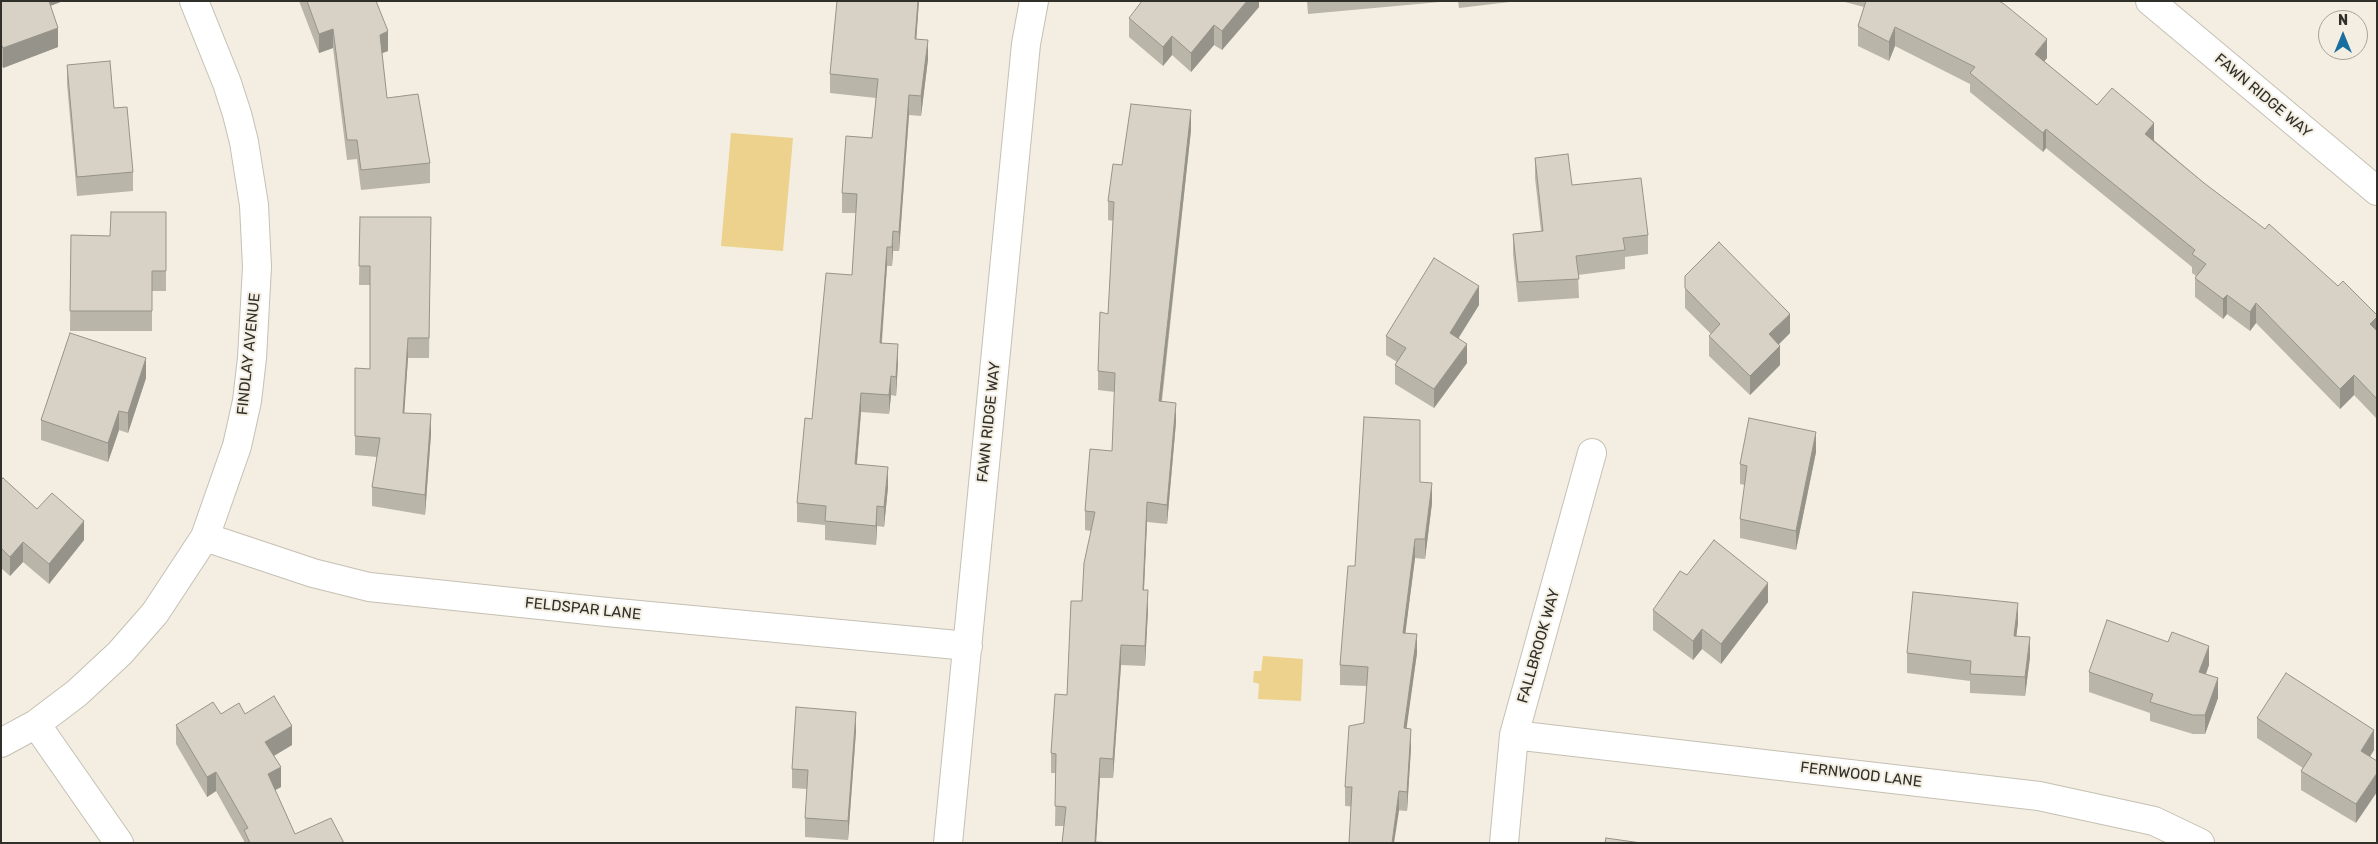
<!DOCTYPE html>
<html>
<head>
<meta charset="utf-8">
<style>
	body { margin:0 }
	#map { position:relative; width:2378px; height:844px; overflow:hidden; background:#f3eee1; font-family:Rubik,sans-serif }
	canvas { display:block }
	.frame { position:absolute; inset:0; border:2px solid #302f2a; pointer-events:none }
	.north { position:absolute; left:2318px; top:10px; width:50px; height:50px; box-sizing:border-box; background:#f3eee1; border:1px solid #a5a298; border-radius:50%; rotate:0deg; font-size:14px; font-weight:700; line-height:20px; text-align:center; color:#302f2a }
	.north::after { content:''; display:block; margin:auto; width:18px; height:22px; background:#186e9e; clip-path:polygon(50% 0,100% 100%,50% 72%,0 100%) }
</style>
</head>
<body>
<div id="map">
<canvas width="2378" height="844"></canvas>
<div class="frame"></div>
<div class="north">N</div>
</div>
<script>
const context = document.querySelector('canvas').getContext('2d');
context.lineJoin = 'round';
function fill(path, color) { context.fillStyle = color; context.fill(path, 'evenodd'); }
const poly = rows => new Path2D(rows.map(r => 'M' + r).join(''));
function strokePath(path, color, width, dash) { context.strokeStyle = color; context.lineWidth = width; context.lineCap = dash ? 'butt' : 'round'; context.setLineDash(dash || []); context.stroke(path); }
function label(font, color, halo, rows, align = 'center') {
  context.font = font + ' Rubik,sans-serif'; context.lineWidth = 4; context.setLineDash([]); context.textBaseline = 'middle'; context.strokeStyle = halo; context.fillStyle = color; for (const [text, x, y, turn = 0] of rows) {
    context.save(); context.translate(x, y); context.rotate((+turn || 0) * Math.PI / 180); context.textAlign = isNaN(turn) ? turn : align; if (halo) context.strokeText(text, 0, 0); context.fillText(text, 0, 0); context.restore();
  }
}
fill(poly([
	[731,133,793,138,783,251,721,246],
	[1263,656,1303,659,1301,701,1258,699,1259,684,1253,682,1254,671,1261,671]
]), '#ecd28c');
const street = poly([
	[2150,1,2377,191],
	[205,537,313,573,369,587,607,612,968,646],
	[36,724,119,843],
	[1514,735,2039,796,2154,821,2200,843],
	[1,743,36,724,77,693,120,653,155,613,205,537,237,446,247,401,252,358,257,267,254,205,244,142,237,114,227,83,194,1],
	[948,843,1026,44,1034,1],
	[1504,843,1514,735,1592,453]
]);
strokePath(street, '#c5c0b3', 30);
strokePath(street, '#fff', 28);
fill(poly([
	[1,1,63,1,50,6,58,47,3,68,1,64],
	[299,1,376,1,388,51,382,53,387,98,430,163,430,183,361,190,357,159,347,160,333,48,319,53],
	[919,1,916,39,928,59,921,116,909,115,899,251,893,251,892,266,887,266,882,343,898,363,896,396,891,395,889,414,861,412,857,464,888,487,884,527,877,526,876,545,825,540,825,525,797,522,797,503,812,419,852,275,856,213,842,213,842,193,872,138,876,98,830,93,830,74],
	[1259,1,1259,7,1222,50,1214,45,1191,72,1172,55,1163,66,1129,37,1129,18],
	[1307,1,1451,1,1308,14],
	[1458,1,1518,1,1459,8],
	[1841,1,1999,1,2047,58,2044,61,2097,105,2154,140,2204,183,2338,286,2377,315,2377,419,2354,395,2340,409,2256,323,2250,331,2227,314,2223,319,2195,297,2195,278,2196,276,2192,273,2192,267,2046,148,2043,152,1970,92,1970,84,1895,46,1889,61,1858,46,1858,26,1864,7],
	[67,65,133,172,133,191,77,196,67,84],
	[1191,130,1162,401,1176,422,1167,524,1147,522,1144,590,1148,610,1145,666,1121,665,1113,778,1100,778,1096,842,1062,843,1064,826,1055,826,1056,773,1051,773,1051,753,1067,695,1082,601,1091,531,1085,530,1085,511,1112,451,1115,392,1098,390,1098,371,1108,314,1113,221,1108,220,1108,201,1122,165],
	[1535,158,1572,185,1648,235,1648,254,1625,257,1625,269,1578,275,1579,298,1518,302,1513,254,1513,234,1541,231,1535,178],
	[166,212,166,291,152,291,152,331,70,331,71,235,110,236],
	[360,217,431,217,429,358,408,358,404,413,431,434,425,515,372,506,372,487,377,457,355,455,355,368,370,369,370,285,359,285],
	[1685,276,1790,333,1779,344,1780,365,1750,395,1709,356,1709,336,1711,334,1685,308],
	[1479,305,1458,338,1467,363,1434,408,1395,384,1395,365,1397,362,1386,355,1386,336],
	[146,378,128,433,119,430,108,462,41,440,41,420],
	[1816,452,1796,550,1740,538,1740,519,1745,485,1740,484,1740,464],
	[1,480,37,509,84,540,49,584,23,562,10,576,1,568],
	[1432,503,1425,559,1415,558,1405,633,1417,653,1406,728,1411,748,1407,811,1345,806,1345,787,1364,723,1367,686,1340,685,1340,665,1355,566],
	[1687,575,1768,602,1721,664,1702,649,1693,660,1653,630,1653,610],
	[2018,623,2016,636,2030,657,2025,696,1970,693,1970,681,1907,673,1907,653],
	[2209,665,2206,674,2218,698,2205,734,2193,734,2150,721,2150,713,2089,692,2089,672],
	[221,714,245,714,292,745,274,756,281,787,275,790,295,834,344,843,244,843,244,841,216,791,207,797,176,744,176,725],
	[2257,718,2374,750,2370,757,2356,823,2301,790,2301,771,2303,768,2257,738],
	[856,731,848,840,805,837,805,818,807,789,792,788,792,769]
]), '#b9b5a9');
fill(poly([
	[45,1,63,1,45,8],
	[918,1,919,1,915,58,915,39],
	[1247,1,1259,1,1259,7,1222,50,1222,31],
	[1214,25,1214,45,1191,72,1191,53],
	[1895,27,1895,46,1889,61,1889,42],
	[58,28,58,47,3,68,3,48],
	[333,29,333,48,319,53,319,34],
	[388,31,388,51,380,54,380,35],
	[1172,36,1172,55,1163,66,1163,47],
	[2047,39,2047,58,2035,73,2035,54],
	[928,40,928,59,921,116,921,96],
	[909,95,909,115,899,251,899,232],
	[1191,110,1191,130,1159,421,1159,401],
	[2154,123,2154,143,2145,134],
	[2046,129,2046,148,2043,152,2043,133],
	[893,231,893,251,892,266,892,247],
	[887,247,887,266,880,362,880,343],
	[1479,286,1479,305,1450,352,1450,333],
	[2227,295,2227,314,2223,319,2223,299],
	[2256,303,2256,323,2250,331,2250,312],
	[1790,314,1790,333,1769,354,1769,334],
	[2377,317,2377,336,2370,324],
	[408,338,408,358,403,432,403,413],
	[898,344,898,363,896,396,896,377],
	[1467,344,1467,363,1434,408,1434,389],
	[1780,346,1780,365,1750,395,1750,376],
	[146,358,146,378,128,433,128,413],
	[2354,375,2354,395,2340,409,2340,389],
	[891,376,891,395,889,414,889,395],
	[861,393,861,412,855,484,855,464],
	[1176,403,1176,422,1167,524,1167,505],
	[119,411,119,430,108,462,108,443],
	[431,414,431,434,425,515,425,495],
	[1816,432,1816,452,1796,550,1796,531],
	[888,467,888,487,884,527,884,507],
	[1432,483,1432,503,1425,559,1425,539],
	[1147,502,1147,522,1143,610,1143,590],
	[877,506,877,526,876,545,876,526],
	[84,521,84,540,49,584,49,564],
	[1415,539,1415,558,1403,652,1403,633],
	[23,542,23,562,10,576,10,557],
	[1768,583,1768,602,1721,664,1721,644],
	[1148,590,1148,610,1145,666,1145,646],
	[2018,603,2018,623,2014,655,2014,636],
	[1702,629,1702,649,1693,660,1693,641],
	[1417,634,1417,653,1404,747,1404,728],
	[2030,637,2030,657,2025,696,2025,677],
	[1121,645,1121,665,1113,778,1113,759],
	[2209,646,2209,665,2199,692,2199,672],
	[2218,678,2218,698,2205,734,2205,715],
	[856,712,856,731,848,840,848,821],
	[292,726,292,745,265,761,265,742],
	[1411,729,1411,748,1407,811,1407,792],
	[2374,730,2374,750,2361,770,2361,751],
	[1100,758,1100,778,1096,843,1095,843],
	[281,767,281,787,268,794,268,774],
	[216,772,216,791,207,797,207,777],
	[2377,773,2377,792,2356,823,2356,804],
	[1399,791,1399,811,1394,843,1392,843]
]), '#96938a');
const building = poly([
	[1,1,49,1,58,28,3,48,1,44,1,1],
	[307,1,376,1,388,31,380,35,387,98,418,94,430,163,361,170,357,140,347,140,333,29,319,34,307,1],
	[837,1,918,1,915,39,928,40,921,96,909,95,899,232,893,231,892,247,887,247,880,343,898,344,896,377,891,376,889,395,861,393,855,464,888,467,884,507,877,506,876,526,825,521,826,506,797,503,805,418,812,419,826,273,852,275,857,194,842,193,846,136,872,138,878,79,830,74,837,1],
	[1142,1,1247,1,1222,31,1214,25,1191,53,1172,36,1163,47,1129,18,1142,1],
	[1866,1,1999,1,2004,4,2047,39,2035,54,2097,105,2112,88,2154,123,2145,134,2204,183,2265,229,2269,224,2338,286,2343,281,2377,315,2377,317,2370,324,2377,331,2377,399,2354,375,2340,389,2256,303,2250,312,2227,295,2223,299,2195,278,2206,264,2192,254,2195,250,2046,129,2043,133,1970,73,1975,67,1895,27,1889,42,1858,26,1866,1],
	[110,61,114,108,127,107,133,172,77,177,67,65,110,61],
	[1131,104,1191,110,1159,401,1176,403,1167,505,1147,502,1143,590,1148,590,1145,646,1121,645,1113,759,1100,758,1095,842,1111,843,1062,843,1066,807,1055,806,1056,754,1051,753,1055,694,1067,695,1071,601,1082,601,1084,563,1095,512,1085,511,1090,449,1112,451,1115,373,1098,371,1100,312,1108,314,1114,202,1108,201,1113,164,1122,165,1131,104],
	[1568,154,1572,185,1641,178,1648,235,1623,238,1625,250,1576,256,1579,279,1518,282,1513,234,1543,231,1535,158,1568,154],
	[111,212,166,212,166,271,152,271,152,311,70,311,71,235,110,236,111,212],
	[360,217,431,217,429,338,408,338,403,413,431,414,425,495,372,487,380,438,355,436,355,368,370,369,370,266,359,266,360,217],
	[1719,242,1790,314,1769,334,1780,346,1750,376,1709,336,1720,324,1685,288,1685,276,1719,242],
	[1434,258,1479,286,1450,333,1467,344,1434,389,1395,365,1406,348,1386,336,1434,258],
	[70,333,146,358,128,413,119,411,108,443,41,420,70,333],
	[1364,417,1420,420,1420,482,1432,483,1425,539,1415,539,1403,633,1417,634,1404,728,1411,729,1407,792,1399,791,1392,843,1349,843,1352,787,1345,787,1349,726,1364,723,1368,667,1340,665,1348,566,1355,566,1364,417],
	[1749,418,1816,432,1796,531,1740,519,1747,466,1740,464,1749,418],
	[3,478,37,509,52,493,84,521,49,564,23,542,10,557,1,548,1,480,3,478],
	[1714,540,1768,583,1721,644,1702,629,1693,641,1653,610,1680,571,1687,575,1714,540],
	[1913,592,2018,603,2014,636,2030,637,2025,677,1970,674,1971,661,1907,653,1913,592],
	[2107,620,2168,642,2172,632,2209,646,2199,672,2218,678,2205,715,2193,715,2150,702,2153,694,2089,672,2107,620],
	[2286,673,2374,730,2361,751,2377,761,2377,773,2356,804,2301,771,2312,754,2257,718,2286,673],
	[274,696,292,726,265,742,281,767,268,774,295,834,331,818,344,843,250,843,244,830,248,828,216,772,207,777,176,725,213,702,221,714,239,703,245,714,274,696],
	[796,707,856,712,848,821,805,818,808,770,792,769,796,707],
	[1606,838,1641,843,1605,843,1606,838]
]);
fill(building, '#d7d2c5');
strokePath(building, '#96938a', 1);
label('15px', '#302f2a', '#f3eee1', [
	["FAWN RIDGE WAY",2263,96,40],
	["FINDLAY AVENUE",249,354,-84],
	["FAWN RIDGE WAY",989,422,-84],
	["FELDSPAR LANE",583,609,6],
	["FALLBROOK WAY",1539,646,-74],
	["FERNWOOD LANE",1861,775,7]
]);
</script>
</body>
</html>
